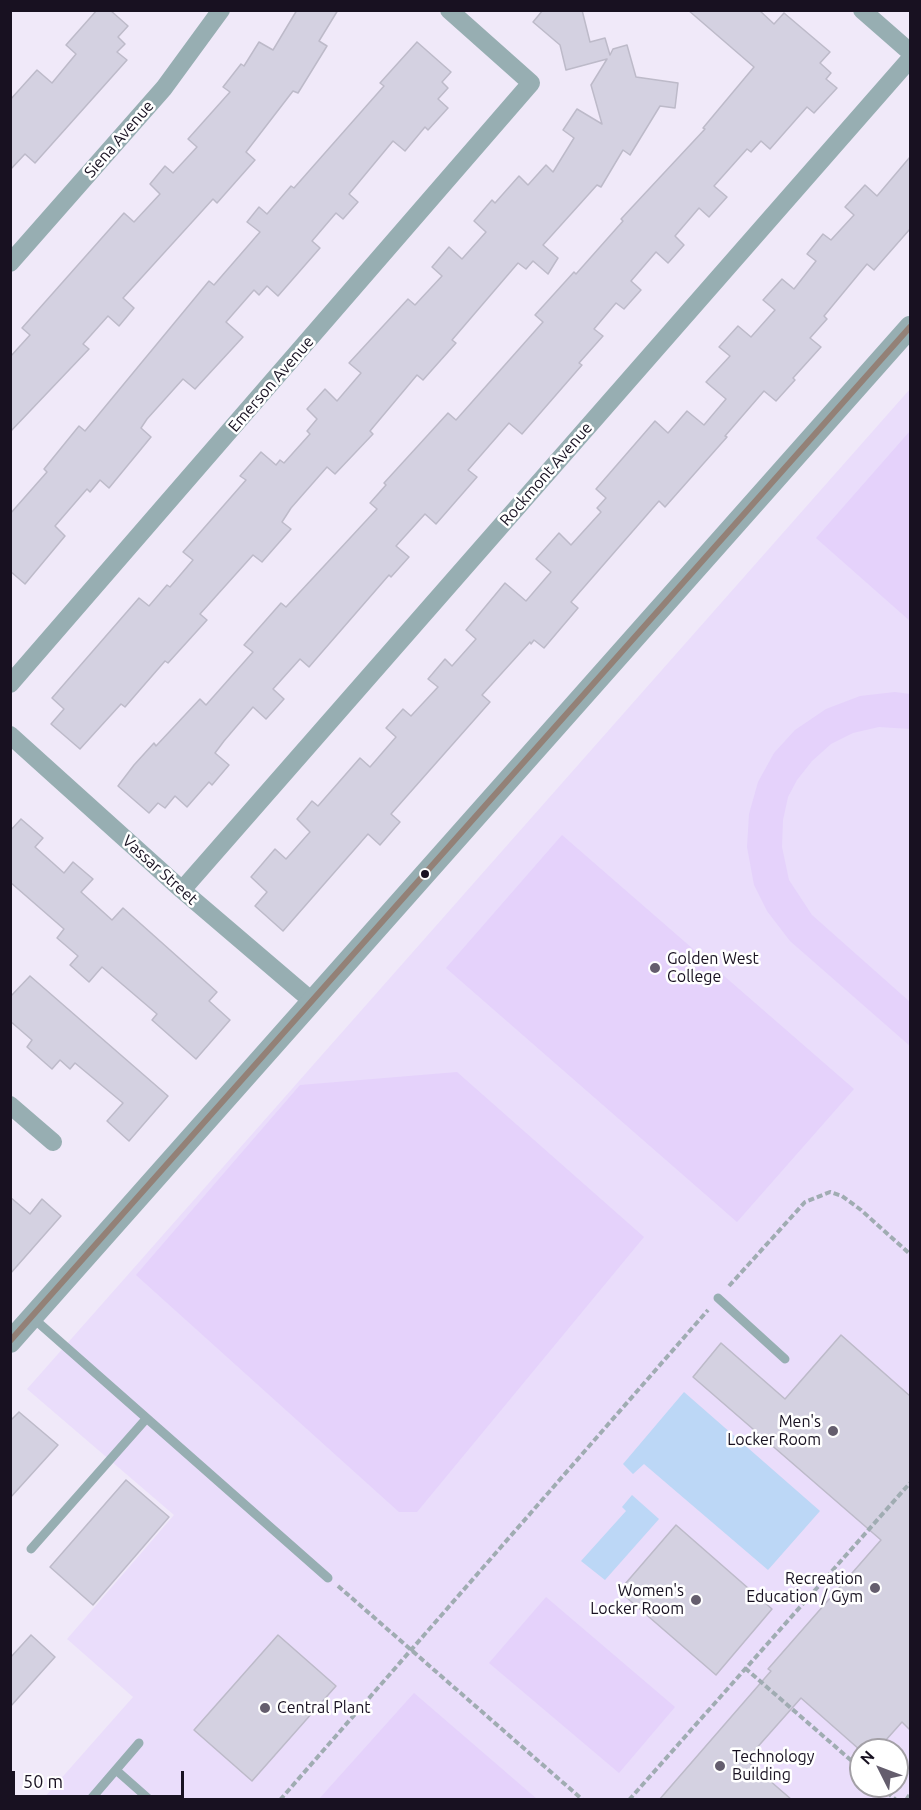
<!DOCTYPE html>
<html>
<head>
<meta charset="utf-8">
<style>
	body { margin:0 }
	#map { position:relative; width:921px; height:1810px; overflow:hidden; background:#f0e9f9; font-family:Ubuntu,sans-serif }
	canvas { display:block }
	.frame { position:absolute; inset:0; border:12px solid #181121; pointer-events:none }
	.north { position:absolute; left:849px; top:1738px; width:60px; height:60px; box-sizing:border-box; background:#fff; border:2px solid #a3a0a6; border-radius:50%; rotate:312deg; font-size:16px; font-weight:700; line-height:24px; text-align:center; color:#181121 }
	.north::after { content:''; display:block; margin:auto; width:21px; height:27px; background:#645d6d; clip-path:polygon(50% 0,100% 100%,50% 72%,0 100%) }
	.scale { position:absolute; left:12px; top:1771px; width:172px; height:27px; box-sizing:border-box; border:3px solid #181121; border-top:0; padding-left:8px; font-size:18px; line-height:21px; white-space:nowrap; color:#181121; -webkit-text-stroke:4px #fff; paint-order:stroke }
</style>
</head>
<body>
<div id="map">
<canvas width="921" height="1810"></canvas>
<div class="frame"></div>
<div class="north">N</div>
<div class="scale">50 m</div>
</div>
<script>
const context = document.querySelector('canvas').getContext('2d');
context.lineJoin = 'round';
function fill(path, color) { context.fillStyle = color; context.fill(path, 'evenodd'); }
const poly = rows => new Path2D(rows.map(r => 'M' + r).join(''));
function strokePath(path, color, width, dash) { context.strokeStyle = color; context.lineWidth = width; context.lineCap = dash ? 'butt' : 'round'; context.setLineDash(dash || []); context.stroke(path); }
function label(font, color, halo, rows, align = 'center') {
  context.font = font + ' Ubuntu,sans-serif'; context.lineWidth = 5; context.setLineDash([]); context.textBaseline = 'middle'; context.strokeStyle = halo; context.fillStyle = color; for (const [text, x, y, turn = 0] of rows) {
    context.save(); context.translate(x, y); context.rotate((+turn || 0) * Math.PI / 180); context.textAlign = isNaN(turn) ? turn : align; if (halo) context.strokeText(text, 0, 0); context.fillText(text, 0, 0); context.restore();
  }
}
fill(poly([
	[910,389,910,1799,43,1799,133,1697,67,1639,174,1515,27,1389],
	[861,1750,897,1750,897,1786,861,1786]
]), '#eaddfb');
fill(poly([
	[910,431,910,621,816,538],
	[895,692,910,694,910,729,879,727,853,733,831,744,812,761,797,780,788,797,783,820,782,847,789,880,812,915,910,1002,910,1046,790,941,767,911,754,885,747,847,749,814,758,782,774,753,795,730,826,709,860,696],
	[562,835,854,1089,737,1222,446,968],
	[457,1072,644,1237,417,1512,399,1512,136,1275,300,1085],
	[546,1597,675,1707,619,1773,489,1663],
	[414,1693,537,1799,319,1799]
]), '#e5d2fb');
fill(poly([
	[684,1392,820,1511,768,1570,644,1464,633,1474,623,1464],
	[632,1495,659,1519,605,1580,581,1561,626,1511,622,1507]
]), '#bcd7f6');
const building = poly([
	[97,10,110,10,128,26,118,37,125,44,117,52,127,60,35,163,25,154,10,170,10,100,37,70,52,83,76,54,66,45,97,10],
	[297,10,338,10,319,41,327,46,298,93,293,91,246,152,255,160,217,203,213,199,123,298,134,308,119,326,108,316,83,344,89,349,10,432,10,357,30,335,22,328,124,213,134,222,160,194,150,184,165,166,173,173,197,147,188,139,230,92,223,87,241,64,244,66,259,42,273,50,297,10],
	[543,10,582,10,590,42,605,38,610,55,613,49,627,45,636,77,678,83,675,108,660,106,630,155,623,150,601,187,597,185,543,245,558,258,548,274,533,261,526,269,518,263,452,340,456,343,423,380,417,375,370,431,373,434,335,474,327,467,291,508,282,522,291,529,262,562,253,555,200,614,207,620,168,663,165,661,125,707,121,704,80,749,51,724,64,709,52,698,139,598,149,606,167,585,170,587,193,560,183,552,246,480,240,476,261,452,276,465,280,460,284,463,310,434,307,431,317,419,307,409,325,389,337,401,361,373,349,363,408,299,415,305,442,276,432,267,449,247,462,259,486,232,474,221,492,200,495,203,519,176,528,185,546,165,553,172,574,138,563,130,577,109,602,124,591,85,607,59,566,70,560,45,533,22,543,10],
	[688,10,759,10,774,24,784,13,830,52,820,63,831,73,826,79,837,88,814,113,807,107,770,149,761,141,751,152,747,149,714,186,727,197,709,217,699,208,675,236,684,245,668,263,656,252,631,281,641,290,624,309,616,303,594,329,603,336,579,363,582,365,522,434,509,423,468,470,477,477,436,524,425,514,396,546,409,557,391,577,389,575,309,667,300,659,273,689,284,699,266,719,253,707,224,741,215,753,229,765,212,785,209,782,187,807,175,796,165,808,158,803,149,813,118,786,134,765,154,743,156,746,200,699,206,705,253,652,244,645,281,603,286,607,377,509,370,503,386,485,384,483,448,413,456,420,543,322,535,315,574,272,576,274,623,221,621,219,705,129,703,128,754,67,688,10],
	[417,42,451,72,442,82,448,88,438,99,448,108,428,130,425,127,405,151,393,141,349,194,358,202,343,219,336,213,312,241,320,248,278,296,267,286,259,295,254,290,226,322,243,337,195,389,183,379,147,419,141,428,151,437,109,488,100,480,90,492,87,489,55,526,65,536,25,584,10,571,10,514,47,472,44,469,79,426,85,431,209,281,214,285,260,232,247,222,259,207,267,214,291,186,294,188,384,86,380,83,417,42],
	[910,157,910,229,874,270,867,264,824,316,827,319,810,338,821,347,793,378,795,380,776,401,764,391,725,436,727,437,665,507,659,501,571,602,578,608,544,648,534,640,531,644,530,642,482,695,490,702,391,814,400,822,380,845,368,834,283,931,255,906,267,892,251,877,275,849,286,859,310,832,297,819,312,801,318,806,360,758,370,767,396,737,386,728,403,709,411,716,438,687,428,679,445,659,452,666,476,639,466,630,505,583,526,601,551,572,536,559,559,533,571,545,601,512,597,508,606,498,596,489,655,421,668,433,687,411,704,425,726,399,706,382,730,356,719,347,738,326,751,337,775,310,763,300,782,279,794,289,816,261,807,254,823,234,831,240,854,215,845,207,865,185,877,196,910,157],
	[21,819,43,838,35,847,64,873,73,862,93,879,81,892,112,920,123,908,217,992,209,1001,230,1020,196,1059,152,1020,157,1014,102,967,89,982,70,965,78,956,57,938,64,929,10,882,10,831,21,819],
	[30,976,168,1096,129,1141,107,1121,123,1103,75,1063,70,1069,60,1060,52,1069,27,1047,32,1040,10,1021,10,997,30,976],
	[10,1197,30,1214,42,1199,61,1216,10,1274,10,1197],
	[841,1335,910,1396,910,1730,902,1722,877,1750,860,1750,801,1698,746,1760,792,1800,659,1800,771,1671,768,1669,881,1540,693,1377,721,1343,785,1399,841,1335],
	[19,1412,58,1445,10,1498,10,1421,19,1412],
	[126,1480,169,1517,93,1605,50,1567,126,1480],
	[676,1525,772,1609,716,1675,619,1591,676,1525],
	[31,1635,55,1657,10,1707,10,1658,31,1635],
	[278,1635,336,1686,252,1781,194,1730,278,1635]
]);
fill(building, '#d4d1e1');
strokePath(building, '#bdbac9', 1.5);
strokePath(poly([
	[729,1286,805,1202,830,1192,842,1196,861,1210,910,1254],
	[338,1586,583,1800],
	[745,1668,861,1769],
	[880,1786,896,1800],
	[280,1800,708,1310],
	[629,1800,910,1483],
	[906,1800,910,1794]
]), '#a0acb2', 4, [6, 3]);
strokePath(poly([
	[718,1298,785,1359],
	[33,1318,328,1578],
	[31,1549,146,1419],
	[116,1770,150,1800],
	[90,1800,139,1743]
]), '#97aeb2', 9);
strokePath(poly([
	[862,10,910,52],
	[10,263,164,88,221,10],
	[10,684,531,83,449,10],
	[10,735,182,890,312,1001],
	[182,890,910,59],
	[10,1105,53,1142]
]), '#97aeb2', 18);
strokePath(poly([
	[10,1342,910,327]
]), '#97aeb2', 22);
strokePath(poly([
	[10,1341,910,327]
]), '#938177', 6);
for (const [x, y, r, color] of [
	[425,874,5,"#181121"],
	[655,968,6,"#645d6d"],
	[833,1431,6,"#645d6d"],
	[875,1588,6,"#645d6d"],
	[696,1600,6,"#645d6d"],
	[265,1708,6,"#645d6d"],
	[720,1766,6,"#645d6d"]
]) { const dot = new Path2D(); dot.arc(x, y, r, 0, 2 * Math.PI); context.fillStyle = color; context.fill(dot); strokePath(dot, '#fff', 2); }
label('16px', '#181121', '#fff', [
	["Siena Avenue",119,139,-49],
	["Emerson Avenue",271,384,-49],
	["Rockmont Avenue",546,474,-49],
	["Vassar Street",160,870,42]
]);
label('16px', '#181121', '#fff', [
	["Golden West",667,959],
	["College",667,977],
	["Men's",821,1422,"right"],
	["Locker Room",821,1440,"right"],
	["Recreation",863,1579,"right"],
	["Education / Gym",863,1597,"right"],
	["Women's",684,1591,"right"],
	["Locker Room",684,1609,"right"],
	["Central Plant",277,1708],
	["Technology",732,1757],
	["Building",732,1775]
], 'left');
</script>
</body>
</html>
